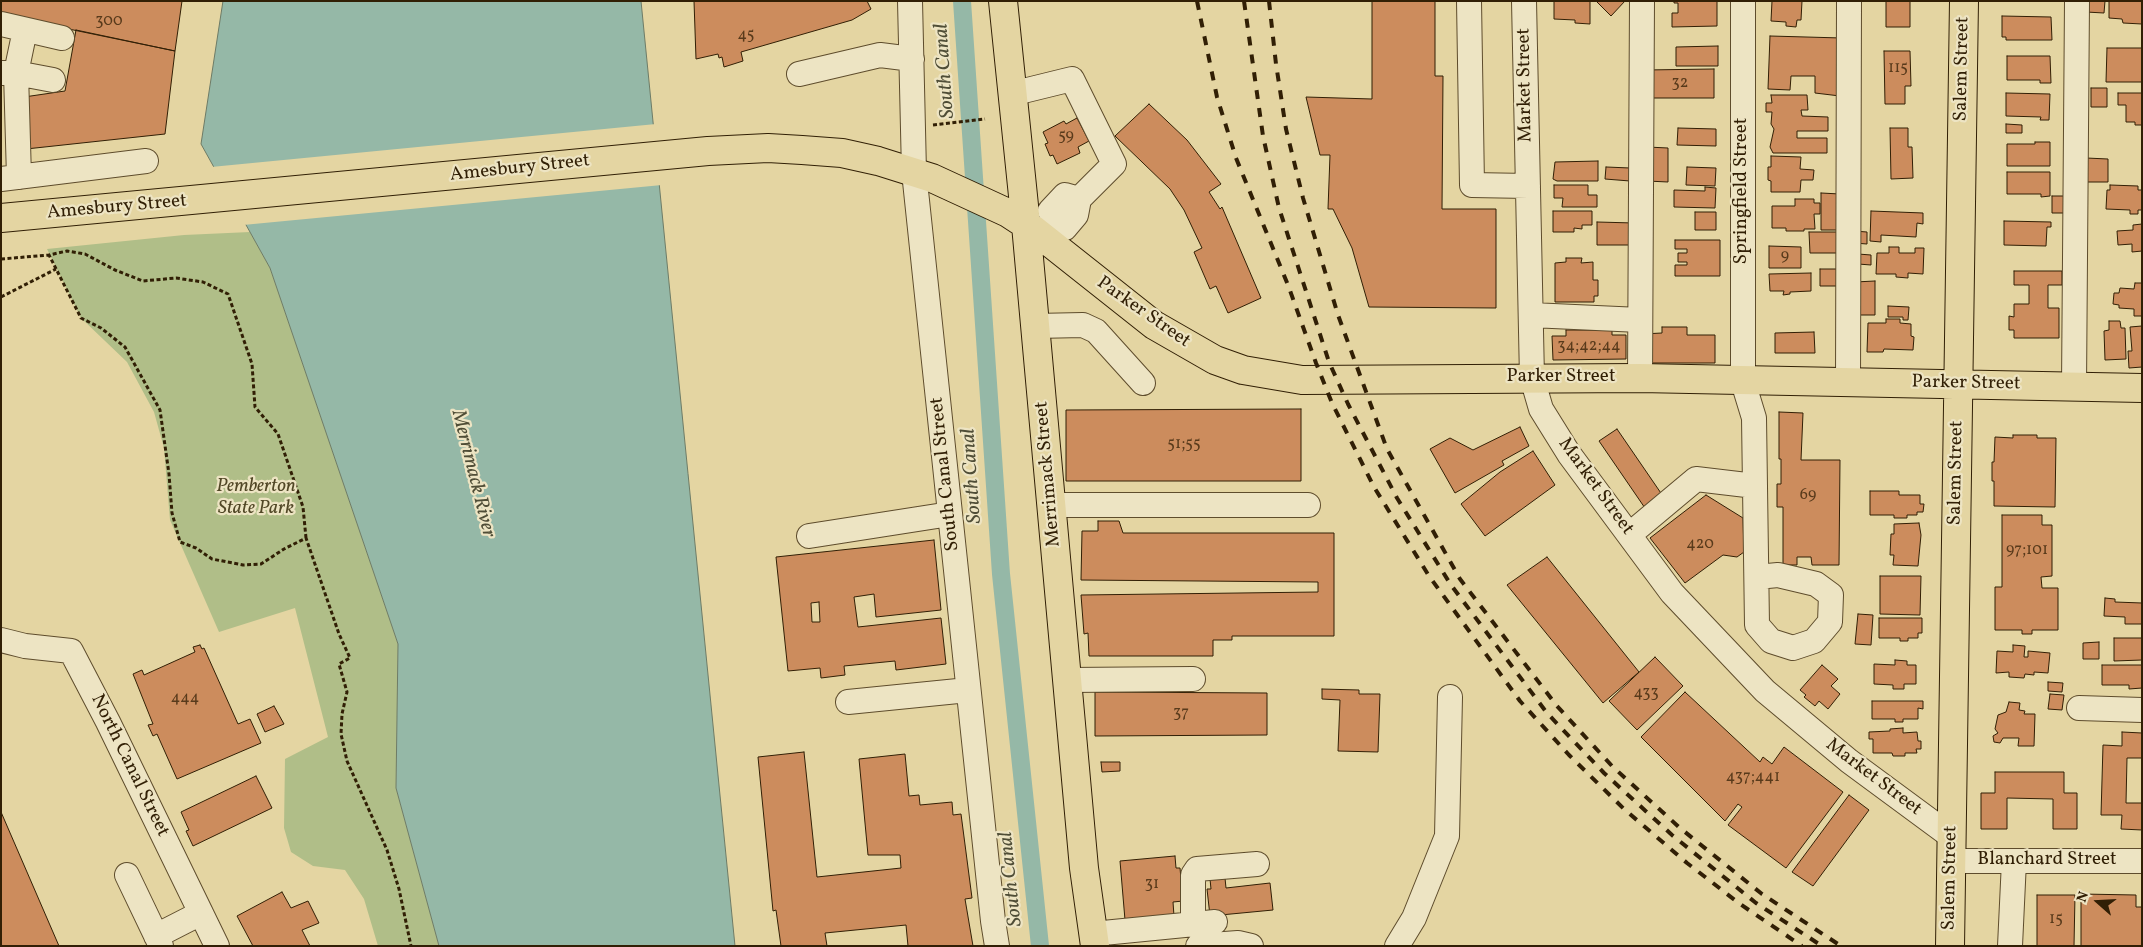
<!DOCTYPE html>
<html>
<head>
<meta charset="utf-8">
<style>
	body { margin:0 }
	#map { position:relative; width:2143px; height:947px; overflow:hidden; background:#e4d5a2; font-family:Vollkorn,serif }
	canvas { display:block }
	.frame { position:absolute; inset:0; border:2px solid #311f05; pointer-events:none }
	.north { position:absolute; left:2073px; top:877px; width:50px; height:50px; -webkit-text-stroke:4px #ede4c3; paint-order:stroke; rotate:289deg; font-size:14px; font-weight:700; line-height:20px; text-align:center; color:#311f05 }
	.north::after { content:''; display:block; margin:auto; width:18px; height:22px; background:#311f05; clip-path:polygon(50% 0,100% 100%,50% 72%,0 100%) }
</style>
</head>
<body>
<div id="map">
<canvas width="2143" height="947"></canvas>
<div class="frame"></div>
<div class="north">N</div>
</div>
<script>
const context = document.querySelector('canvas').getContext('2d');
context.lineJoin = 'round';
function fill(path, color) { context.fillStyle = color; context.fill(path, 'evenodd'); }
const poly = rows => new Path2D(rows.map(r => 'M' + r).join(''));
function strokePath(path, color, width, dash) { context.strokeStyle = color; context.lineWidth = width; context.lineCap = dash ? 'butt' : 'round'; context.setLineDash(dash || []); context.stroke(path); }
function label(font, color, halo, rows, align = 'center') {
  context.font = font + ' Vollkorn,serif'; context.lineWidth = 4.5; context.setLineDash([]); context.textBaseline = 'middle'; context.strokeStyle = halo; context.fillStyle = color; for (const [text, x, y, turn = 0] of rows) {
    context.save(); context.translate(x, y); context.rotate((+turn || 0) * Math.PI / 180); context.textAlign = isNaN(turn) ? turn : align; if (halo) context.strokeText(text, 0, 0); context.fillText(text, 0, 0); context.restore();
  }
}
fill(poly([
	[250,232,270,268,398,644,396,788,439,946,378,946,364,899,345,870,313,866,291,852,284,828,285,759,328,737,295,608,219,632,170,520,164,448,154,412,127,362,81,318,47,249,184,235]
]), '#b0be88');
const water = poly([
	[223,1,641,1,735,946,439,946,396,788,398,644,270,268,201,144,223,1]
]);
fill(water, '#95b8a7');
strokePath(water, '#6d7b66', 1);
fill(poly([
	[656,124,662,185,243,225,211,167]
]), '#e4d5a2');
strokePath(poly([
	[962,1,1001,574,1040,946]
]), '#95b8a7', 18);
const building = poly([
	[1,1,182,1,175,51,1,15,1,1],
	[694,1,867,1,871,9,852,20,741,52,743,61,724,67,722,57,719,58,718,54,696,59,694,1],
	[1372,1,1435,1,1435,76,1443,76,1442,209,1496,209,1496,308,1369,307,1352,248,1333,209,1328,209,1330,155,1320,155,1306,97,1372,99,1372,1],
	[1554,1,1590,1,1590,24,1575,23,1575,20,1554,19,1554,1],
	[1596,1,1625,1,1611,16,1596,1],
	[1674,1,1717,1,1717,26,1672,27,1672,13,1678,13,1678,3,1674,3,1674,1],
	[1772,1,1802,1,1801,20,1797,20,1796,27,1786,26,1786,22,1771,21,1772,1],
	[1886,1,1910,1,1910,27,1886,27,1886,1],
	[2086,1,2105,1,2104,13,2086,12,2086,1],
	[2109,1,2142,1,2142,24,2123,23,2122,19,2109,18,2109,1],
	[2002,16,2051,17,2052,40,2006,40,2006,37,2002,37,2002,16],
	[76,30,175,51,165,134,26,149,24,97,65,91,76,30],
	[1770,36,1842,38,1840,96,1815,93,1815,76,1791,76,1790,90,1768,89,1770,36],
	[1718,46,1718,66,1676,66,1676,47,1718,46],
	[2107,48,2142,48,2142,82,2106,82,2107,48],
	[1884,51,1910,51,1911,86,1905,86,1905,104,1885,104,1884,51],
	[2007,56,2050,56,2051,83,2040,83,2040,80,2007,80,2007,56],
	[1714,69,1714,98,1646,98,1645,70,1714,69],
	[2091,88,2107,88,2107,107,2091,107,2091,88],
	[2006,93,2050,94,2049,120,2040,120,2041,117,2006,116,2006,93],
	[2118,93,2142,93,2142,125,2135,125,2135,122,2126,122,2126,105,2118,105,2118,93],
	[1771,95,1807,95,1808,110,1801,110,1802,116,1828,117,1828,131,1797,131,1797,138,1827,138,1827,153,1773,153,1770,147,1774,129,1771,124,1772,112,1766,112,1766,103,1772,103,1771,95],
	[1149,104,1187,140,1221,184,1209,192,1220,209,1222,207,1261,298,1228,313,1216,286,1210,289,1194,252,1202,248,1184,210,1170,189,1115,136,1149,104],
	[1077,118,1089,141,1078,147,1080,153,1057,164,1053,155,1050,156,1045,144,1048,143,1043,132,1064,121,1066,124,1077,118],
	[2006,124,2022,125,2022,133,2006,133,2006,124],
	[1678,128,1716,129,1716,146,1677,145,1678,128],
	[1890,128,1908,128,1908,147,1912,147,1913,178,1891,179,1890,128],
	[2035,142,2050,142,2050,166,2007,166,2007,144,2035,144,2035,142],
	[1647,147,1668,148,1668,182,1647,181,1647,147],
	[1771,156,1801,157,1800,169,1814,170,1813,180,1801,180,1800,192,1771,192,1771,181,1768,180,1768,167,1771,167,1771,156],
	[2086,158,2108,159,2108,182,2086,182,2086,158],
	[1598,161,1598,181,1557,181,1553,179,1555,162,1598,161],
	[1606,167,1630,168,1630,181,1605,179,1606,167],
	[1687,167,1716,168,1715,186,1686,185,1687,167],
	[2007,172,2050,172,2050,196,2041,197,2041,194,2007,194,2007,172],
	[1554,185,1588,185,1588,195,1597,195,1597,207,1562,207,1563,198,1554,198,1554,185],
	[2110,185,2138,186,2138,190,2142,190,2142,210,2138,210,2138,214,2130,214,2130,210,2106,209,2107,190,2110,190,2110,185],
	[1705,187,1716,188,1715,208,1674,207,1674,190,1705,191,1705,187],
	[1821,193,1840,194,1840,230,1821,230,1821,193],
	[2052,196,2069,196,2069,213,2052,213,2052,196],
	[1795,199,1814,199,1814,203,1820,203,1820,214,1814,214,1815,229,1804,229,1804,231,1786,231,1786,228,1772,228,1772,206,1795,206,1795,199],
	[1553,211,1592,211,1592,225,1582,225,1582,229,1574,228,1574,232,1553,232,1553,211],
	[1871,211,1923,213,1923,224,1917,223,1916,237,1881,235,1881,242,1870,241,1871,211],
	[1695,212,1716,212,1716,230,1695,230,1695,212],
	[2004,221,2051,222,2051,227,2047,227,2046,246,2004,245,2004,221],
	[1597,222,1634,223,1633,245,1597,245,1597,222],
	[2142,224,2142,251,2132,252,2132,244,2118,245,2117,231,2133,230,2133,225,2142,224],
	[1854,231,1867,232,1867,244,1854,243,1854,231],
	[1809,232,1839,232,1840,253,1810,253,1809,232],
	[1675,240,1720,240,1720,276,1675,276,1675,265,1687,265,1687,262,1678,262,1678,253,1687,253,1687,249,1675,249,1675,240],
	[1769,246,1801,247,1801,268,1769,268,1769,246],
	[1889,247,1899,247,1899,253,1915,253,1915,248,1924,248,1923,274,1908,273,1908,278,1896,277,1896,274,1876,274,1877,253,1889,253,1889,247],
	[1858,254,1871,255,1871,265,1858,264,1858,254],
	[1566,258,1582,258,1581,263,1593,262,1593,280,1598,280,1598,296,1594,296,1594,302,1555,302,1555,263,1566,262,1566,258],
	[1820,269,1837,269,1837,286,1820,286,1820,269],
	[2014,271,2062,271,2062,285,2048,285,2048,308,2059,308,2059,338,2014,338,2014,330,2009,330,2009,316,2014,317,2014,304,2029,304,2029,285,2014,285,2014,271],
	[1811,273,1811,291,1790,292,1790,294,1783,295,1784,291,1770,291,1769,274,1811,273],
	[1875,281,1875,315,1855,315,1855,282,1875,281],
	[2135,283,2142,283,2142,316,2134,316,2134,309,2119,308,2119,305,2113,304,2114,293,2119,293,2120,288,2134,289,2135,283],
	[1888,306,1909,307,1908,320,1903,320,1903,317,1888,317,1888,306],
	[1886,319,1900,319,1900,323,1911,324,1911,336,1914,337,1913,350,1884,349,1883,352,1867,352,1868,323,1886,323,1886,319],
	[2109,321,2120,321,2121,328,2125,328,2126,359,2105,360,2104,331,2109,330,2109,321],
	[2142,326,2142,367,2129,368,2128,351,2132,351,2130,327,2142,326],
	[1662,327,1687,327,1687,335,1715,335,1715,363,1642,363,1642,334,1662,333,1662,327],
	[1566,330,1612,330,1612,335,1626,335,1626,359,1553,360,1552,336,1566,336,1566,330],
	[1814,332,1815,353,1775,353,1775,333,1814,332],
	[1301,409,1301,481,1066,481,1066,410,1301,409],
	[1779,412,1803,413,1801,460,1840,460,1839,565,1812,565,1811,557,1797,557,1797,565,1783,565,1783,507,1777,507,1777,484,1781,484,1781,459,1779,459,1779,412],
	[1520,427,1529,446,1502,461,1504,465,1455,493,1430,449,1450,438,1473,450,1520,427],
	[1617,429,1665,499,1647,511,1599,441,1617,429],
	[2013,435,2037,435,2037,438,2056,438,2055,507,1994,506,1994,481,1992,481,1992,462,1994,462,1995,437,2013,438,2013,435],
	[1533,451,1555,485,1485,536,1461,504,1500,472,1533,451],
	[1870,491,1899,491,1899,495,1920,495,1920,504,1924,504,1923,512,1917,512,1917,515,1907,515,1907,518,1894,518,1894,515,1870,515,1870,491],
	[1706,495,1743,518,1744,552,1737,557,1723,555,1685,583,1650,538,1706,495],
	[2002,515,2042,515,2042,525,2052,525,2052,576,2041,577,2042,588,2058,588,2058,630,2032,630,2032,634,2022,634,2022,630,1995,630,1995,587,2002,587,2002,515],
	[1098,521,1119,521,1123,533,1334,533,1334,636,1232,636,1232,640,1213,640,1213,656,1089,656,1088,633,1084,634,1081,595,1318,592,1318,582,1081,580,1082,531,1098,531,1098,521],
	[1919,523,1921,535,1918,566,1893,565,1894,555,1890,555,1891,534,1894,534,1894,524,1919,523],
	[934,540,941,610,876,617,874,594,854,597,858,627,941,618,946,664,896,670,895,661,844,666,845,675,821,678,820,668,788,671,776,557,934,540],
	[819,602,820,622,812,622,811,603,819,602],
	[1547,557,1639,672,1603,703,1507,585,1547,557],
	[1880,576,1921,576,1920,615,1880,614,1880,576],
	[2105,598,2115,599,2115,602,2142,603,2142,624,2125,624,2125,617,2104,616,2105,598],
	[1858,614,1873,615,1871,645,1855,644,1858,614],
	[1879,618,1922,618,1922,633,1918,633,1918,638,1908,638,1908,641,1900,641,1900,638,1879,638,1879,618],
	[2114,638,2142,638,2142,660,2114,661,2114,638],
	[2099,642,2099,659,2083,659,2083,643,2099,642],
	[200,645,202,649,204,648,238,724,250,719,261,743,177,779,157,734,153,736,148,725,153,724,133,674,142,670,144,675,195,652,193,647,200,645],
	[2013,645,2025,646,2024,657,2028,657,2028,651,2050,653,2048,673,2034,672,2034,675,2025,674,2024,678,2009,677,2009,672,1996,673,1997,651,2013,652,2013,645],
	[1655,657,1683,686,1637,730,1609,701,1655,657],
	[1895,660,1907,661,1907,665,1916,665,1916,684,1904,684,1904,689,1893,689,1893,685,1874,684,1874,664,1895,665,1895,660],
	[1822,665,1838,679,1831,686,1840,694,1828,709,1819,701,1815,706,1804,697,1806,695,1800,690,1822,665],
	[2102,665,2142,665,2142,688,2129,689,2129,685,2102,685,2102,665],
	[2048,682,2063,683,2062,692,2048,691,2048,682],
	[1322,689,1359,690,1359,694,1380,694,1378,752,1338,751,1340,700,1322,699,1322,689],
	[1095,692,1267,693,1267,735,1095,736,1095,692],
	[1685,692,1760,762,1763,757,1772,764,1784,747,1843,792,1786,868,1728,825,1742,807,1738,804,1725,821,1641,737,1685,692],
	[2050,694,2064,695,2062,710,2048,709,2050,694],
	[1872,701,1923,701,1923,709,1918,708,1918,719,1903,719,1903,722,1895,722,1895,719,1872,719,1872,701],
	[2009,702,2020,703,2019,710,2025,711,2024,714,2035,714,2034,746,2018,746,2019,738,2003,738,2000,743,1994,742,1993,736,1998,733,1995,729,1998,715,2006,712,2009,702],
	[274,706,284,724,265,732,257,714,274,706],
	[1903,728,1903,733,1917,732,1918,741,1921,741,1921,749,1916,749,1917,753,1905,753,1905,756,1893,756,1892,753,1873,753,1873,739,1869,739,1869,732,1890,731,1890,729,1903,728],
	[2122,732,2142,733,2142,758,2127,758,2126,803,2142,803,2142,830,2121,829,2122,815,2101,815,2103,745,2122,746,2122,732],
	[804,752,817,877,901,868,900,855,868,855,859,759,905,754,909,796,919,795,920,805,952,802,953,815,961,814,972,898,965,899,973,946,908,946,906,925,825,933,827,946,781,946,776,910,773,911,758,757,804,752],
	[1101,762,1120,762,1120,771,1102,772,1101,762],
	[1995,772,2064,772,2064,793,2077,793,2077,829,2053,829,2053,799,2007,798,2007,829,1981,829,1981,793,1995,793,1995,772],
	[256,776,272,808,193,846,186,831,189,830,181,812,256,776],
	[1849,795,1869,810,1813,886,1792,872,1849,795],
	[1,812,59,946,1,946,1,812],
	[1175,856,1176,868,1180,868,1183,901,1173,902,1174,916,1125,920,1120,861,1175,856],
	[1225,878,1226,888,1270,883,1273,910,1210,916,1207,889,1211,889,1210,879,1225,878],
	[282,892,291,908,308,901,319,923,302,930,310,946,253,946,237,916,282,892],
	[2081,894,2136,895,2136,907,2142,907,2142,946,2081,946,2081,894],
	[2037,895,2075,895,2074,946,2037,946,2037,895]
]);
fill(building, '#cc8c5d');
strokePath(building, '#311f05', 1);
const minor = poly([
	[910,1,914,172,993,921,997,946],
	[1469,1,1472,185,1528,186],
	[1524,1,1532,378,1541,409,1569,454,1672,593,1765,691,1849,761,1952,837],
	[1743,1,1743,382,1754,418,1757,625,1771,641,1793,648,1814,641,1830,622,1831,595,1816,584,1778,575,1757,577],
	[1,24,62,38],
	[25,30,16,73,53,80],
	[1,73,16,73,19,177],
	[799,74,880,55,912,59],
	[1011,94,1072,79,1114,164,1079,199],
	[1,179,146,161],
	[1045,238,1056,226,1050,211,1065,195,1079,199,1076,215,1065,228,1056,226],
	[1531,315,1640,320],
	[1035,326,1083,325,1096,331,1143,383],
	[1640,378,1642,1],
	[1848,382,1849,1],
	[2074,386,2077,1],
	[1051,505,1308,505],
	[1629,535,1696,479,1755,486],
	[809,536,950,514],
	[1,640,25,646,71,651,108,722,217,946],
	[1068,680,1193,679],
	[848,702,968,690],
	[2079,708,2142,710],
	[1951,861,2142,861],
	[127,875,161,946],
	[1193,924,1193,875,1197,869,1257,864],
	[1093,934,1215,922],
	[156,936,201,913],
	[1198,946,1238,943,1251,946],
	[1397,946,1414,918,1447,836,1450,697],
	[2010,946,2014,861]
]);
const major = poly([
	[1003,1,1026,225,1084,868,1095,946],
	[1,218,708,151,768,148,802,150,842,153,878,161,932,178,1008,213,1034,230,1154,325,1215,360,1243,370,1302,380,1640,378,2142,388],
	[1950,946,1964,1]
]);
strokePath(minor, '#5e4c2c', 26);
strokePath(major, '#311f05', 30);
strokePath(poly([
	[933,125,985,119],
	[1,259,49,255],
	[1,297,56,269],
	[306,538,303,507,278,434,255,407,252,364,228,294,203,282,176,278,143,281,115,270,85,254,67,251,49,255,81,318,101,328,125,347,160,410,169,474,172,513,180,542,196,548,212,559,243,565,261,564,284,549,306,538,339,634,350,658,339,664,347,692,342,714,341,734,347,761,387,850,399,889,411,946]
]), '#311f05', 3, [4, 2.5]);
strokePath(minor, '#ede4c3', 24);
strokePath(major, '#e4d5a2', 28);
strokePath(poly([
	[1197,1,1217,97,1236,158,1288,285,1316,363,1332,403,1374,487,1429,576,1520,701,1569,755,1624,809,1687,863,1740,904,1802,946],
	[1244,1,1263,136,1279,208,1329,362,1348,404,1397,498,1451,585,1547,713,1604,773,1672,835,1756,903,1822,946],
	[1269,1,1276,64,1286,129,1303,198,1338,315,1387,449,1460,579,1557,706,1612,766,1680,828,1762,894,1841,946]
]), '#311f05', 4, [9, 9]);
label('16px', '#583a1b', null, [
	["300",109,22],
	["45",746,36],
	["115",1898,69],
	["32",1680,84],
	["59",1066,137],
	["9",1785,257],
	["34;42;44",1589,347],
	["51;55",1184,445],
	["69",1808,496],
	["420",1700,545],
	["97;101",2027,551],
	["433",1646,694],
	["444",185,699],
	["37",1181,714],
	["437;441",1753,778],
	["31",1152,885],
	["15",2056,920]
]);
label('19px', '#311f05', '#ede4c3', [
	["Salem Street",1963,69,-89],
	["Market Street",1526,85,-91],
	["Amesbury Street",520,169,-6],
	["Springfield Street",1743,191,-90],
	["Amesbury Street",117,208,-5],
	["Parker Street",1143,313,35],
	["Parker Street",1561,378],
	["Parker Street",1966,384,1],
	["Salem Street",1957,473,-89],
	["South Canal Street",946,474,-96],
	["Merrimack Street",1049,474,-95],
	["Market Street",1595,487,54],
	["North Canal Street",129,766,64],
	["Market Street",1873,778,37],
	["Blanchard Street",2047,861],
	["Salem Street",1951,878,-89]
]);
label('italic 19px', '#514726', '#ede4c3', [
	["Pemberton",256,488],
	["State Park",256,510]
]);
label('italic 20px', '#4f4d36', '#ede4c3', [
	["South Canal",946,71,-94],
	["Merrimack River",472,474,76],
	["South Canal",973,476,-94],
	["South Canal",1012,879,-96]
]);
</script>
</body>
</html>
